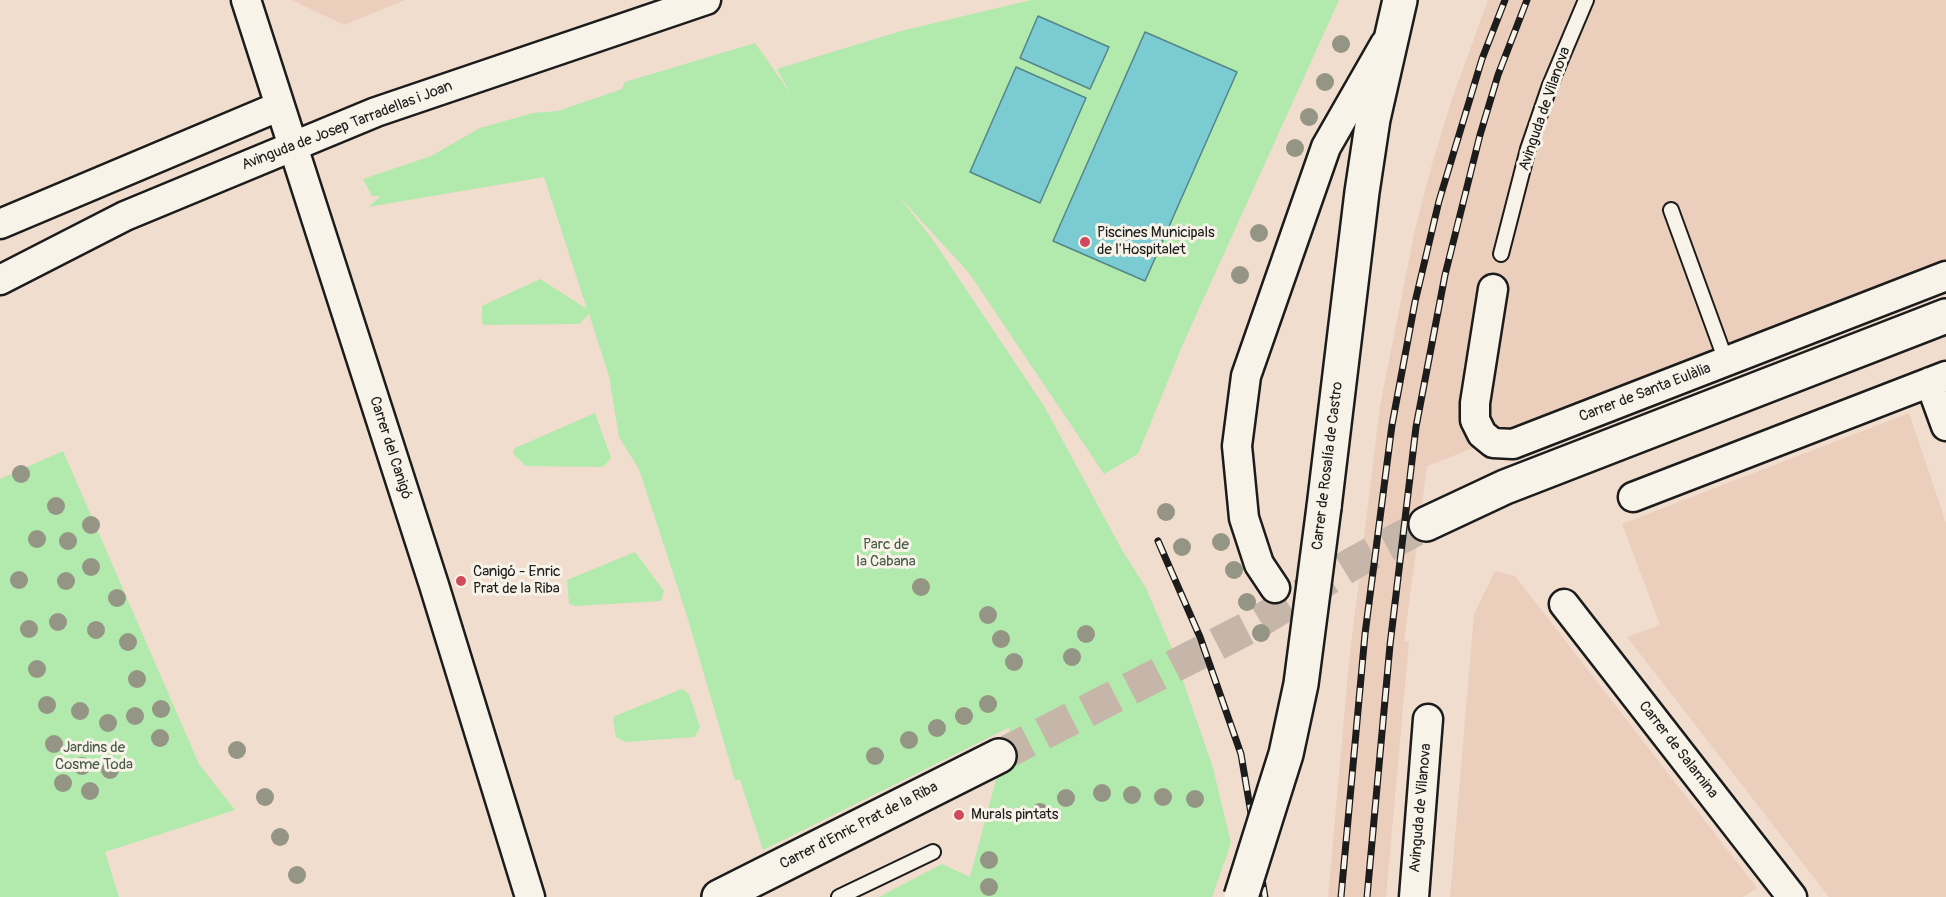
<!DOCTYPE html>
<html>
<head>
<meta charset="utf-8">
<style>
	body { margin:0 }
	canvas { display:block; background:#f0ddce }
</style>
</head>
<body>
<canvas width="1946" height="897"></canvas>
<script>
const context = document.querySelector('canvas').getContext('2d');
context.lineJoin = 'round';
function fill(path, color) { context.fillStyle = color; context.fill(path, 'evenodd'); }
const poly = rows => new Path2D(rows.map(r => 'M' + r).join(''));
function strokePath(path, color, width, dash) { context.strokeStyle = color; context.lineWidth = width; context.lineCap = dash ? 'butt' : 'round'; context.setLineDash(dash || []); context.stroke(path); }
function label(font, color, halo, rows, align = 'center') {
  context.font = font + ' Pangolin,sans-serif'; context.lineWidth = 6; context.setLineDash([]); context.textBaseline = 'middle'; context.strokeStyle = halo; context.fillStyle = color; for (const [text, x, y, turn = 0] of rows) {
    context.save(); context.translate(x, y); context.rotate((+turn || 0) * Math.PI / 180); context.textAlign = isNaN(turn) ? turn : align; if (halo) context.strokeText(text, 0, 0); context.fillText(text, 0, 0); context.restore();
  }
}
fill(poly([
	[292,0,405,0,344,25],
	[1488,0,1946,0,1946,264,1427,466,1404,642,1409,641,1386,897,1328,897,1349,662,1380,406,1414,234,1432,164,1452,99],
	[1909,413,1946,523,1946,897,1829,897,1627,637,1660,625,1622,524],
	[1495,571,1515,576,1757,888,1743,897,1450,897,1474,614]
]), '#ebcebc');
fill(poly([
	[1031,0,1339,0,1183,344,1138,454,1104,474,969,273,897,194,933,240,1044,406,1122,550,1146,588,1172,649,1213,768,1231,843,1212,897,879,897,942,864,970,877,1010,727,763,850,740,780,735,780,687,616,639,469,619,437,609,376,589,314,579,324,485,325,482,323,482,306,540,279,587,309,544,177,368,207,381,196,372,196,363,179,431,156,480,128,533,113,558,111,622,89,625,82,755,43,791,94,777,69,901,31],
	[595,413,611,458,603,467,526,466,513,454,515,448],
	[63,451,199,764,235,810,105,852,119,897,0,897,0,479],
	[635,552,664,591,661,601,575,606,569,604,567,580],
	[682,689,689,694,700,727,695,737,625,742,616,737,613,720,615,716]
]), '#b2e9ac');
const water = poly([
	[1038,16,1109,47,1090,89,1020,58,1038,16],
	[1145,32,1237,72,1145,281,1053,241,1145,32],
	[1016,67,1086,98,1040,203,970,172,1016,67]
]);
fill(water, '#7acbd2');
strokePath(water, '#548589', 1.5);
strokePath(poly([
	[999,756,1250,627,1352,564,1426,524]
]), '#c6b6aa', 33, [33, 16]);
const service = poly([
	[1671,210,1726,361],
	[1501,254,1528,149,1550,85,1586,0],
	[839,897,933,852]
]);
const minor = poly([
	[246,0,434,585,530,897],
	[0,224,280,106],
	[0,280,125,216,376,112,706,0],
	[1493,289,1475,403,1475,420,1482,434,1493,443,1513,444,1946,276],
	[1930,382,1946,426],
	[1633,497,1946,376],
	[1275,588,1259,564,1244,518,1237,446,1246,376,1326,147,1385,44],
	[1564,604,1792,897],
	[1414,897,1428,719]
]);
const tertiary = poly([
	[1324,507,1362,192,1373,119,1400,0],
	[1426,524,1505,487,1946,316],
	[719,897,999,756]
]);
strokePath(service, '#1c1c1c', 18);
strokePath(minor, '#1c1c1c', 33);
strokePath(tertiary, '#1c1c1c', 38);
strokePath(service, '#f7f3e8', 14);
strokePath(minor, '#f7f3e8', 28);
strokePath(tertiary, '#f7f3e8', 33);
const rail = poly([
	[1158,541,1200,637,1241,754,1265,897],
	[1341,897,1365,634,1392,425,1415,302,1439,201,1482,59,1505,0],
	[1367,897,1390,645,1416,427,1445,275,1480,135,1498,75,1527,0]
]);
strokePath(rail, '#1c1c1c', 7);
strokePath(rail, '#f7f3e8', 4.5, [14]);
const tertiaryBridge = poly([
	[1241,897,1286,754,1301,684,1324,507]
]);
strokePath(tertiaryBridge, '#1c1c1c', 38, []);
strokePath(tertiaryBridge, '#f7f3e8', 33);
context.fillStyle = '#949584';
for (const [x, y] of [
	[1341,44],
	[1325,82],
	[1309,117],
	[1295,148],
	[1259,233],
	[1240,275],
	[21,474],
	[56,506],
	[1166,512],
	[91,525],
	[37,539],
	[68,541],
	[1221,542],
	[1182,547],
	[91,567],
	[1234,570],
	[19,580],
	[66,581],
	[921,587],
	[117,598],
	[1247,602],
	[988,615],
	[58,622],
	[29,629],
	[96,630],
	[1261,633],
	[1086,634],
	[1001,639],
	[128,642],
	[1072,657],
	[1014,662],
	[37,669],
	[137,679],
	[988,704],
	[47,705],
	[161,709],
	[80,711],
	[135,716],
	[964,716],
	[108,723],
	[937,728],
	[160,738],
	[909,740],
	[54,744],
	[237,750],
	[875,756],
	[82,766],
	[110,770],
	[63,783],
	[90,791],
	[1102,793],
	[1132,795],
	[265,797],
	[1163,797],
	[1066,798],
	[1195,799],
	[1040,812],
	[280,837],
	[989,860],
	[297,875],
	[989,887]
]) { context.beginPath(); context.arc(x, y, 9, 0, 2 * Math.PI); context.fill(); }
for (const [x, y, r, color] of [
	[1085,242,6,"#d1495b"],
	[461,581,6,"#d1495b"],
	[959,815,6,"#d1495b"]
]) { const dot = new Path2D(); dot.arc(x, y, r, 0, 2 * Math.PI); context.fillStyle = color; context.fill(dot); strokePath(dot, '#f7f3e8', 2); }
label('15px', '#1c1c1c', '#f7f3e8', [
	["Avinguda de Vilanova",1545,109,-71],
	["Avinguda de Josep Tarradellas i Joan",347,126,-21],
	["Carrer de Santa Eulàlia",1645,393,-21],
	["Carrer del Canigó",390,448,72],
	["Carrer de Rosalía de Castro",1328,466,-83],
	["Carrer de Salamina",1678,750,52],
	["Avinguda de Vilanova",1421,808,-85],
	["Carrer d'Enric Prat de la Riba",859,826,-27]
]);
label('15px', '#1c1c1c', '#f7f3e8', [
	["Piscines Municipals",1097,233],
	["de l'Hospitalet",1097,250],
	["Canigó - Enric",473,572],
	["Prat de la Riba",473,589],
	["Murals pintats",971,815]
], 'left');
label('15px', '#495a47', '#f7f3e8', [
	["Parc de",886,545],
	["la Cabana",886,562],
	["Jardins de",94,748],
	["Cosme Toda",94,765]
]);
</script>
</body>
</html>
